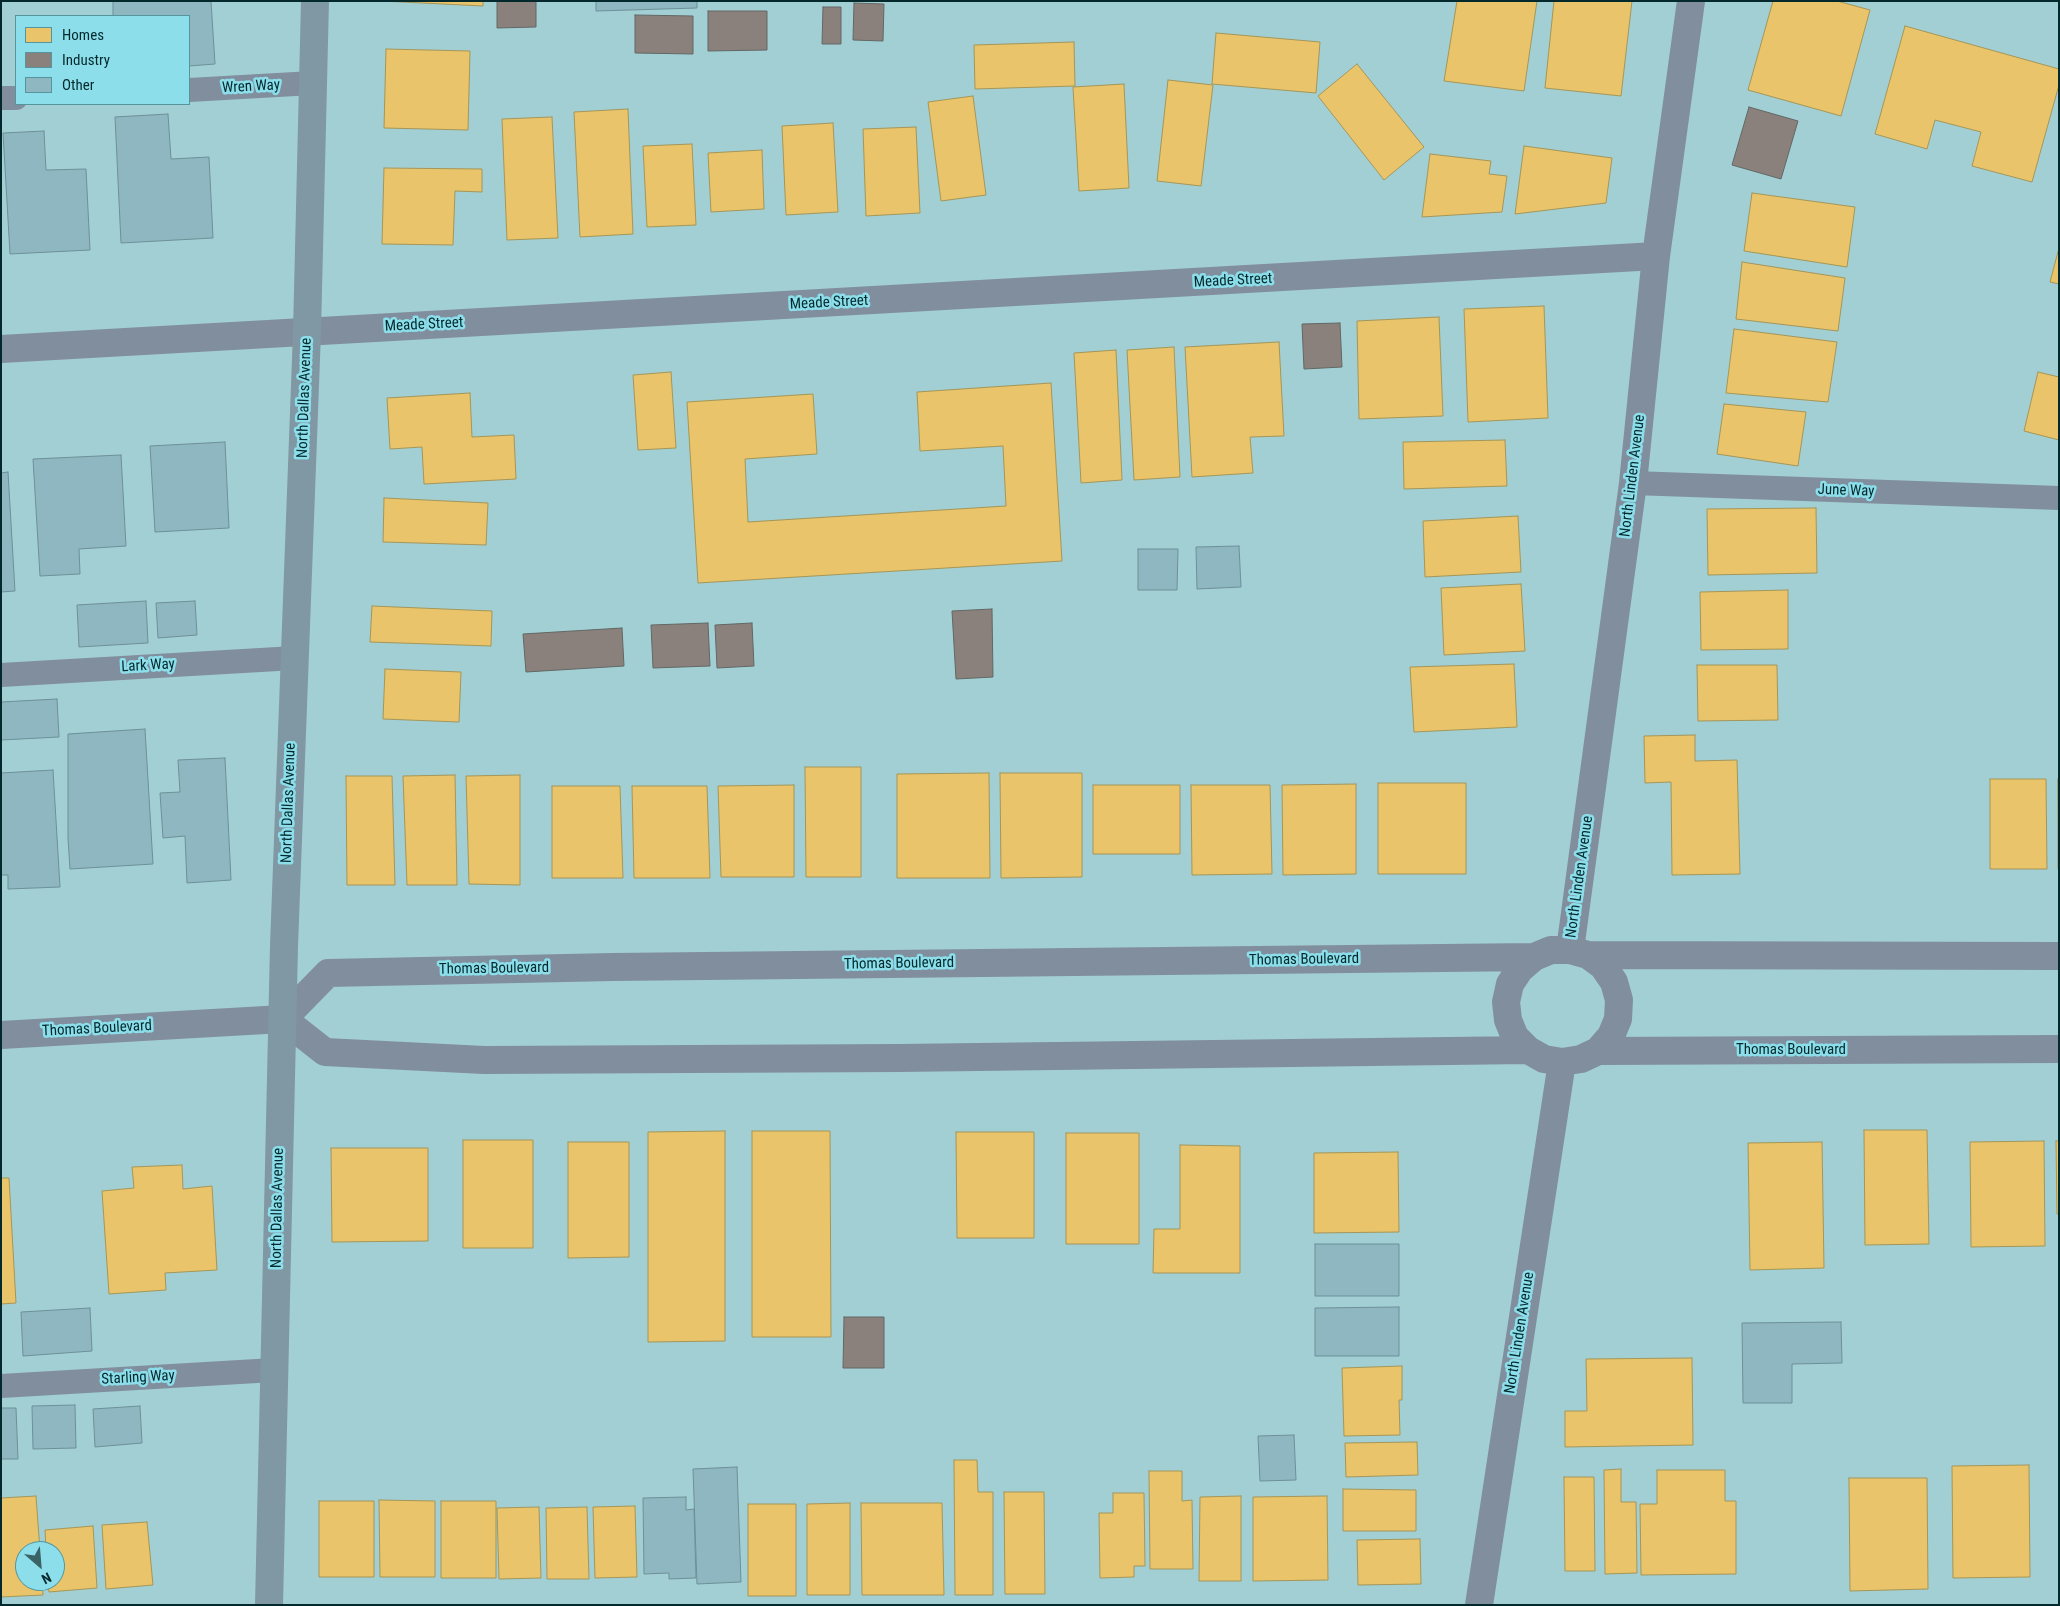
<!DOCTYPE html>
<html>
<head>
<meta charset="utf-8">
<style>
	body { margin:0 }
	#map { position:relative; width:2060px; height:1606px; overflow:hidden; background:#a2cfd4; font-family:"Roboto Condensed",sans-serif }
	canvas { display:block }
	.frame { position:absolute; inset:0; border:2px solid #03292d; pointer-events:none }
	.legend { position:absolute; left:15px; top:15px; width:175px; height:90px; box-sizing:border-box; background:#8cdfea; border:1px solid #55969e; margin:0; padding:6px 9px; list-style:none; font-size:15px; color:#03292d }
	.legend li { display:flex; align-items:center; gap:10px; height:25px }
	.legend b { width:25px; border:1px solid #55969e }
	.north { position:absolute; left:15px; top:1541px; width:50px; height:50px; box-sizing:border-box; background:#8cdfea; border:1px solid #55969e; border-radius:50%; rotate:153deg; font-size:14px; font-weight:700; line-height:20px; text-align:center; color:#03292d }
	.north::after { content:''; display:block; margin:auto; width:18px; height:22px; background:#3b6367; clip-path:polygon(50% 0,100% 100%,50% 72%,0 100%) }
</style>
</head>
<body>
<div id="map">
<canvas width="2060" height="1606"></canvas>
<div class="frame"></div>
<ul class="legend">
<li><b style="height:14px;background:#e9c46a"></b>Homes</li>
<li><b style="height:14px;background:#8a817c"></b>Industry</li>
<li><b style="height:14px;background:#8eb7c1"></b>Other</li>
</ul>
<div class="north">N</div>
</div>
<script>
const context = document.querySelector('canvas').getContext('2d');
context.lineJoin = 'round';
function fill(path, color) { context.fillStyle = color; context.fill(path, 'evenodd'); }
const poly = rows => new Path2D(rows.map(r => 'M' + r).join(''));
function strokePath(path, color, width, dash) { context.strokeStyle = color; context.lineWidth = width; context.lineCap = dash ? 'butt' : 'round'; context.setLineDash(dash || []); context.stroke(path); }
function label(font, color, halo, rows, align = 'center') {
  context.font = font + ' "Roboto Condensed",sans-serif'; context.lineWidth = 5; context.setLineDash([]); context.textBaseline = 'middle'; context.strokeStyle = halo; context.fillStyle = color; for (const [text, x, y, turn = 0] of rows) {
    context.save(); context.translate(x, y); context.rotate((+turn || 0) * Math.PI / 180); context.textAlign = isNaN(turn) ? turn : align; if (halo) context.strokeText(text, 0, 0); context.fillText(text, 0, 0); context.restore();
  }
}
const homes = poly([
	[381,1,483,1,483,6,381,1],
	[1457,1,1537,1,1524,91,1444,81,1457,1],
	[1554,1,1632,1,1621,96,1545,88,1554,1],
	[1773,1,1837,1,1870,10,1841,116,1748,90,1773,1],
	[1905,26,2059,69,2059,85,2032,182,1972,166,1981,132,1935,120,1927,149,1875,134,1905,26],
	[1216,33,1320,42,1316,93,1212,84,1216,33],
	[1074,42,1075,86,975,89,974,45,1074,42],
	[386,49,470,51,468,130,384,128,386,49],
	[1357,64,1424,147,1384,180,1318,96,1357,64],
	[1168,80,1213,85,1201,186,1157,181,1168,80],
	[1124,84,1129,188,1079,191,1073,87,1124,84],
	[973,96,986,195,941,201,928,102,973,96],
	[628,109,633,234,580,237,574,112,628,109],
	[552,117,558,238,507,240,502,119,552,117],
	[833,123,838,212,786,215,782,126,833,123],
	[916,127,920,213,866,216,863,129,916,127],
	[692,144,696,225,647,227,643,146,692,144],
	[1524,146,1612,158,1606,203,1515,214,1524,146],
	[762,150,764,209,711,212,708,153,762,150],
	[1430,154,1491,161,1489,174,1507,176,1502,212,1422,217,1430,154],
	[384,168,482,169,482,192,455,191,453,245,382,244,384,168],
	[1752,193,1855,207,1847,267,1744,251,1752,193],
	[2059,248,2059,284,2050,282,2059,248],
	[1742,262,1845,278,1838,331,1736,319,1742,262],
	[1544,306,1548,418,1468,422,1464,309,1544,306],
	[1439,317,1443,416,1359,419,1357,321,1439,317],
	[1734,329,1837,342,1828,402,1726,393,1734,329],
	[1279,342,1284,436,1250,437,1253,473,1192,477,1185,347,1279,342],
	[1174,347,1180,477,1134,480,1127,350,1174,347],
	[1116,350,1122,480,1081,483,1074,353,1116,350],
	[671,372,676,448,638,450,633,375,671,372],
	[2038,372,2059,377,2059,440,2024,431,2038,372],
	[1051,383,1062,561,698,583,687,402,813,394,817,454,745,459,748,522,1006,506,1003,446,920,451,917,392,1051,383],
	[470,393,472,437,514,435,516,479,424,484,422,447,390,449,387,398,470,393],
	[1724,404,1806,412,1798,466,1717,454,1724,404],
	[1505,440,1507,486,1404,489,1403,442,1505,440],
	[384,498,488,503,486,545,383,542,384,498],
	[1816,508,1817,573,1708,575,1707,509,1816,508],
	[1518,516,1521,572,1425,577,1423,521,1518,516],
	[1521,584,1525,651,1444,655,1441,588,1521,584],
	[1788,590,1788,649,1701,650,1700,592,1788,590],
	[372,606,492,611,491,646,370,642,372,606],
	[1514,664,1517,727,1414,732,1410,667,1514,664],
	[1697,665,1777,665,1778,720,1698,721,1697,665],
	[385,669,461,672,459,722,383,719,385,669],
	[1695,735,1695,761,1737,760,1740,874,1672,875,1671,782,1645,783,1644,736,1695,735],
	[805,767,861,767,861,877,806,877,805,767],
	[989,773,990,878,897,878,897,774,989,773],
	[1000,773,1082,773,1082,877,1001,878,1000,773],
	[455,775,457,885,407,885,403,776,455,775],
	[520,775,520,885,469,884,466,776,520,775],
	[346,776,392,776,395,885,347,885,346,776],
	[1990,779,2046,779,2047,869,1990,869,1990,779],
	[2058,779,2059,869,2058,869,2058,779],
	[1378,783,1466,783,1466,874,1378,874,1378,783],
	[1356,784,1356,874,1283,875,1282,785,1356,784],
	[794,785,794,877,721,877,718,786,794,785],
	[1093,785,1180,785,1180,854,1093,854,1093,785],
	[1191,785,1270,785,1272,874,1192,875,1191,785],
	[552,786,620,786,623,878,552,878,552,786],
	[632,786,707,786,710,878,634,878,632,786],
	[1864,1130,1927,1130,1929,1244,1865,1245,1864,1130],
	[725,1131,725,1341,648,1342,648,1132,725,1131],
	[752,1131,830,1131,831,1337,752,1337,752,1131],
	[956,1132,1034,1132,1034,1238,957,1238,956,1132],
	[1066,1133,1139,1133,1139,1244,1066,1244,1066,1133],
	[463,1140,533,1140,533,1248,463,1248,463,1140],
	[2044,1141,2045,1246,1971,1247,1970,1142,2044,1141],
	[2056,1141,2059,1141,2059,1214,2057,1214,2056,1141],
	[568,1142,629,1142,629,1257,568,1258,568,1142],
	[1822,1142,1824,1268,1750,1270,1748,1143,1822,1142],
	[1180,1145,1240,1146,1240,1273,1153,1273,1154,1229,1180,1229,1180,1145],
	[331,1148,428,1148,428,1241,332,1242,331,1148],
	[1398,1152,1399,1232,1314,1233,1314,1153,1398,1152],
	[182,1165,183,1189,212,1186,217,1270,165,1273,166,1290,109,1294,102,1191,134,1188,132,1167,182,1165],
	[1,1178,9,1178,16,1303,1,1304,1,1178],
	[1692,1358,1693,1445,1565,1447,1565,1411,1587,1411,1586,1359,1692,1358],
	[1402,1366,1402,1400,1399,1400,1400,1435,1344,1436,1342,1368,1402,1366],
	[1417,1442,1418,1475,1346,1477,1345,1443,1417,1442],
	[954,1460,977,1460,978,1492,993,1492,993,1595,955,1595,954,1460],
	[2029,1465,2030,1577,1953,1578,1952,1466,2029,1465],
	[1621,1469,1621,1502,1636,1502,1637,1573,1605,1574,1604,1470,1621,1469],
	[1657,1470,1725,1470,1725,1501,1736,1501,1736,1574,1641,1575,1640,1504,1657,1504,1657,1470],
	[1149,1471,1182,1471,1182,1501,1192,1500,1193,1569,1150,1569,1149,1471],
	[1564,1477,1594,1477,1595,1571,1565,1571,1564,1477],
	[1849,1478,1927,1478,1928,1589,1850,1591,1849,1478],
	[1343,1489,1416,1490,1416,1531,1343,1531,1343,1489],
	[1004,1492,1044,1492,1045,1594,1005,1594,1004,1492],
	[1113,1493,1144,1493,1145,1566,1134,1566,1134,1577,1100,1578,1099,1513,1113,1513,1113,1493],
	[36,1496,40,1551,25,1551,25,1581,42,1581,43,1595,1,1597,1,1498,36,1496],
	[1241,1496,1241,1581,1199,1581,1200,1497,1241,1496],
	[1327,1496,1328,1580,1253,1581,1253,1497,1327,1496],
	[379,1500,435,1501,435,1577,380,1577,379,1500],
	[319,1501,374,1501,374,1577,319,1577,319,1501],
	[441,1501,496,1501,496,1578,441,1578,441,1501],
	[850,1503,850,1595,807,1595,807,1504,850,1503],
	[861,1503,942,1503,944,1595,862,1595,861,1503],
	[748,1504,796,1504,796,1596,748,1596,748,1504],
	[635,1506,637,1577,595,1578,593,1507,635,1506],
	[539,1507,541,1578,499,1579,497,1508,539,1507],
	[587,1507,589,1579,547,1579,546,1508,587,1507],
	[147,1522,153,1585,106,1589,102,1525,147,1522],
	[93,1526,97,1588,49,1592,48,1581,55,1581,55,1551,46,1551,45,1530,93,1526],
	[1420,1539,1421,1584,1358,1585,1357,1540,1420,1539]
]);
fill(homes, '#e9c46a');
strokePath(homes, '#a49658', 1);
const industry = poly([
	[497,1,536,1,536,27,497,28,497,1],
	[854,3,884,4,883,41,853,40,854,3],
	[823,7,841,7,841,44,822,44,823,7],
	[708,11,767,11,767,50,708,51,708,11],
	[635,15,693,16,693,54,635,53,635,15],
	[1749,107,1798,121,1781,179,1732,165,1749,107],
	[1340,323,1342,367,1304,369,1302,324,1340,323],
	[992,609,993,677,956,679,952,611,992,609],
	[708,623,710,666,653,668,651,625,708,623],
	[752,623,754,666,717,668,715,625,752,623],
	[622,628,624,666,526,672,523,634,622,628],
	[844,1317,884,1317,884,1368,843,1368,844,1317]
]);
fill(industry, '#8a817c');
strokePath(industry, '#626764', 1);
const building = poly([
	[113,1,211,1,215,64,189,66,189,16,113,16,113,1],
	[596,1,697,1,697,8,596,11,596,1],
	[168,114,171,159,209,157,213,238,121,243,115,117,168,114],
	[44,131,46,170,86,169,90,250,10,254,3,133,44,131],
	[225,442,229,528,155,532,150,446,225,442],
	[121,455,126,546,79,549,80,574,40,576,33,459,121,455],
	[8,472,15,591,1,592,1,473,8,472],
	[1239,546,1241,587,1197,589,1196,547,1239,546],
	[1138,549,1178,549,1177,590,1138,590,1138,549],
	[146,601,148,643,79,647,77,605,146,601],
	[195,601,197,635,158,638,156,603,195,601],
	[57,699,59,737,1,740,1,702,57,699],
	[145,729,153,864,70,869,68,838,68,734,145,729],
	[225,758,231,880,187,883,185,836,163,838,160,793,180,792,178,760,225,758],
	[53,770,60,887,8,889,8,875,1,875,1,773,53,770],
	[1315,1244,1399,1244,1399,1296,1315,1296,1315,1244],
	[1399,1307,1399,1356,1315,1356,1315,1308,1399,1307],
	[90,1308,92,1351,23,1356,21,1312,90,1308],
	[1841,1322,1842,1363,1792,1364,1792,1403,1743,1403,1742,1323,1841,1322],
	[75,1405,76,1448,33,1449,32,1406,75,1405],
	[140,1406,142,1443,95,1447,93,1409,140,1406],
	[1,1408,16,1408,18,1459,1,1459,1,1408],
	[1294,1435,1296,1480,1260,1481,1258,1436,1294,1435],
	[737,1467,741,1582,697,1584,693,1469,737,1467],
	[686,1497,686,1510,694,1509,696,1578,669,1579,669,1573,644,1574,643,1498,686,1497]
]);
fill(building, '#8eb7c1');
strokePath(building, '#6d9097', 1);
strokePath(poly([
	[189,90,313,83],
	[1,98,16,98],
	[1633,483,2059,498],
	[1,675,295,658],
	[1,1386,274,1370]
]), '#818e9d', 24);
strokePath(poly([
	[1,349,1656,256],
	[1570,950,1633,483,1656,256,1691,1],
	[1588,955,2059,956],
	[283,1019,328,973,613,967,1534,957],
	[1,1035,283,1019,325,1052,484,1060,899,1058,1528,1050],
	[1598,1051,1611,1036,1618,1019,1619,1000,1614,982,1603,966,1588,955,1570,950,1551,950,1534,957,1520,969,1510,984,1506,1002,1508,1020,1515,1037,1528,1050,1544,1059,1562,1062,1581,1059,1598,1051,2059,1049],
	[1479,1605,1562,1062]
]), '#818e9d', 28);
strokePath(poly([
	[269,1605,284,946,307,332,315,1]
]), '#8097a4', 28);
label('15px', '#03292d', '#8cdfea', [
	["Wren Way",251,87,-3],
	["Meade Street",1233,281,-3],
	["Meade Street",829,303,-3],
	["Meade Street",424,325,-3],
	["North Dallas Avenue",305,398,-88],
	["North Linden Avenue",1633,476,-83],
	["June Way",1846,491,2],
	["Lark Way",148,666,-3],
	["North Dallas Avenue",289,803,-88],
	["North Linden Avenue",1580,877,-82],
	["Thomas Boulevard",1304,960,-1],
	["Thomas Boulevard",899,964,-1],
	["Thomas Boulevard",494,969,-1],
	["Thomas Boulevard",97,1029,-3],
	["Thomas Boulevard",1791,1050],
	["North Dallas Avenue",278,1208,-89],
	["North Linden Avenue",1520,1333,-81],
	["Starling Way",138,1378,-3]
]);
</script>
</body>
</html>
